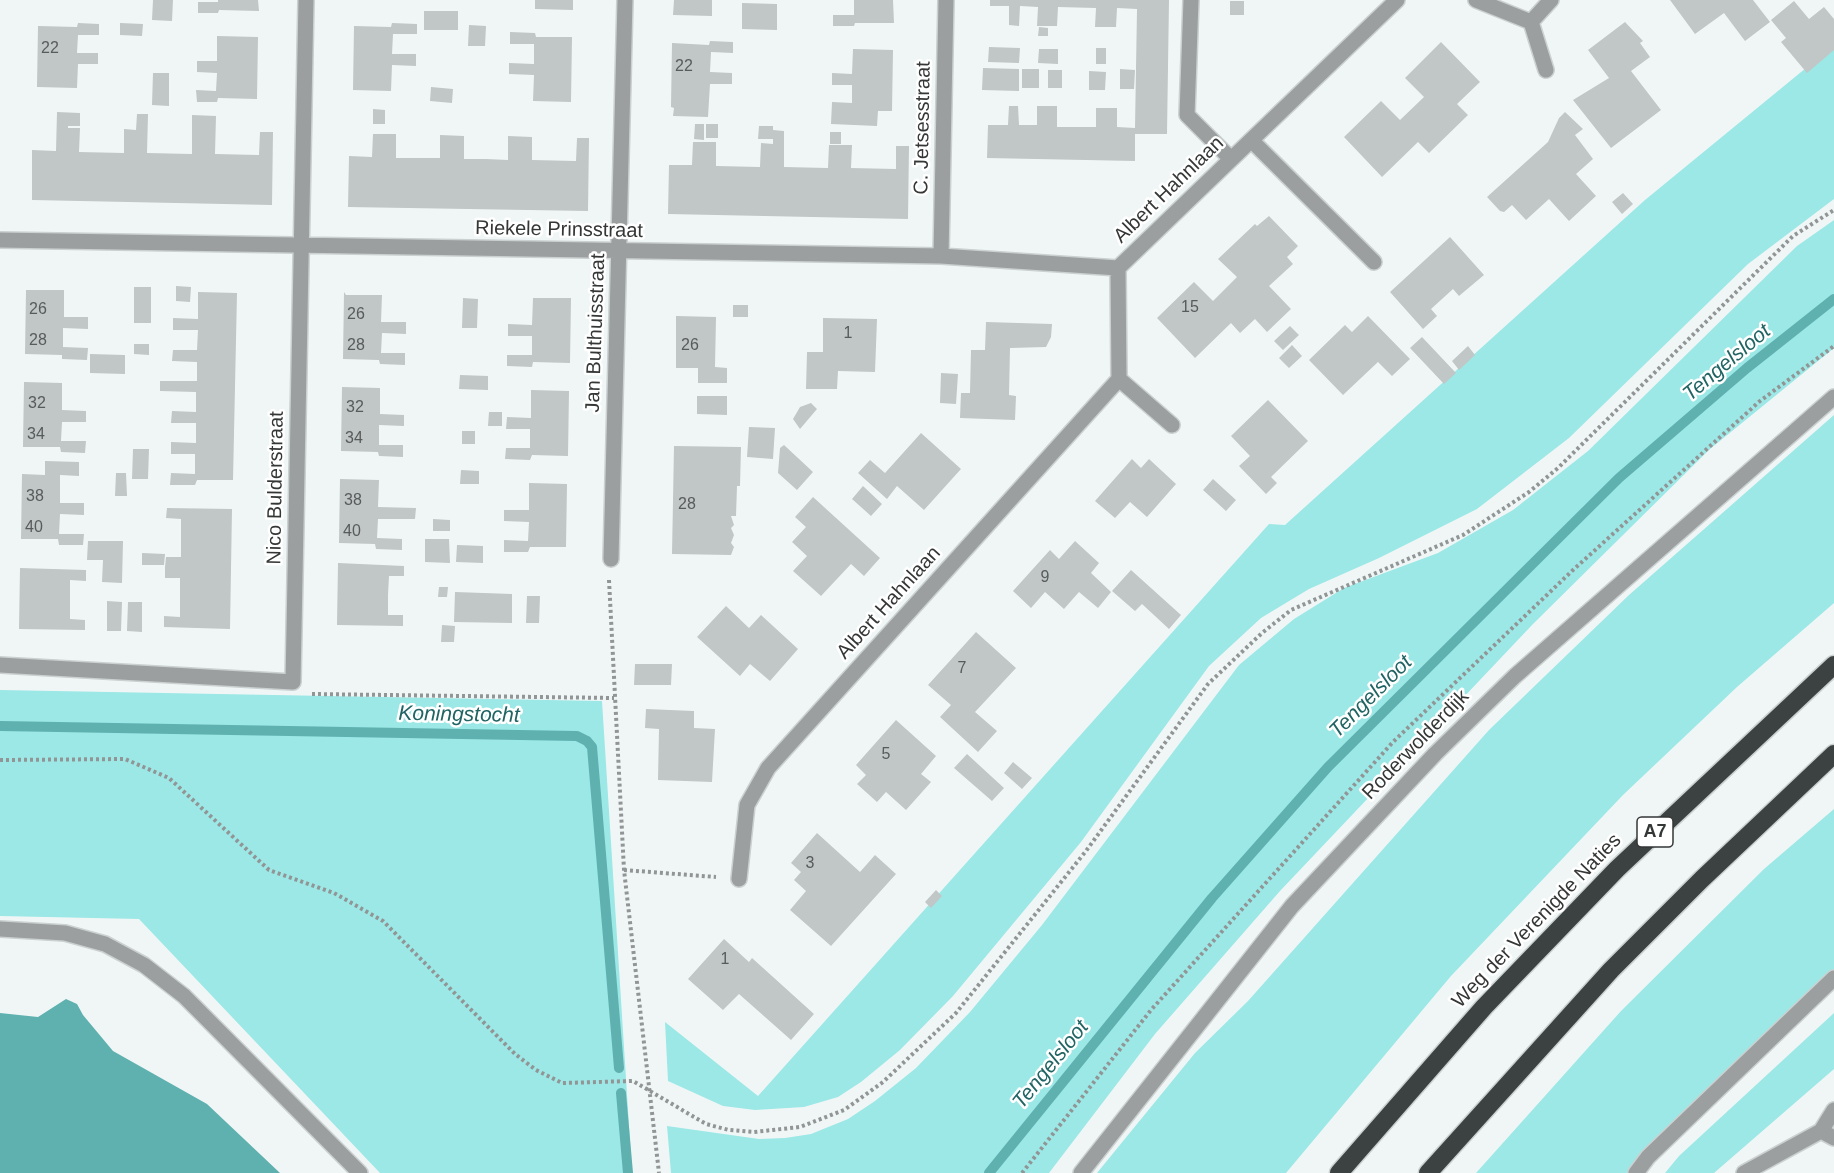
<!DOCTYPE html>
<html>
<head>
<meta charset="utf-8">
<style>
	body { margin:0 }
	canvas { display:block; background:#f0f6f6 }
</style>
</head>
<body>
<canvas width="1834" height="1173"></canvas>
<script>
const context = document.querySelector('canvas').getContext('2d');
context.lineJoin = 'round';
function fill(path, color) { context.fillStyle = color; context.fill(path, 'evenodd'); }
const poly = rows => new Path2D(rows.map(r => 'M' + r).join(''));
function strokePath(path, color, width, dash) { context.strokeStyle = color; context.lineWidth = width; context.lineCap = dash ? 'butt' : 'round'; context.setLineDash(dash || []); context.stroke(path); }
function label(font, color, halo, rows, align = 'center') {
  context.font = font + ' Arial,sans-serif'; context.lineWidth = 5; context.setLineDash([]); context.textBaseline = 'middle'; context.strokeStyle = halo; context.fillStyle = color; for (const [text, x, y, turn = 0] of rows) {
    context.save(); context.translate(x, y); context.rotate((+turn || 0) * Math.PI / 180); context.textAlign = isNaN(turn) ? turn : align; if (halo) context.strokeText(text, 0, 0); context.fillText(text, 0, 0); context.restore();
  }
}
fill(poly([
	[1834,45,1834,199,1748,264,1569,438,1477,509,1379,558,1309,589,1261,618,1209,666,1081,842,953,996,900,1050,861,1082,838,1097,804,1107,755,1110,723,1106,668,1081,665,1022,758,1096,1269,524,1285,525,1645,200],
	[1834,220,1834,348,1710,449,1533,624,1280,891,1155,1034,1049,1173,671,1173,667,1126,759,1139,785,1138,811,1134,848,1119,875,1101,916,1068,970,1012,1042,925,1239,665,1294,619,1344,588,1438,553,1513,510,1588,451,1797,246],
	[1834,415,1834,603,1737,687,1623,795,1451,976,1286,1173,1097,1173,1195,1053,1248,1001,1489,730,1629,595],
	[0,690,602,701,632,1173,380,1173,139,919,0,916],
	[1834,809,1834,979,1638,1173,1476,1173,1621,1011,1764,869],
	[1834,1013,1834,1069,1714,1173,1665,1173,1679,1156]
]), '#9ce8e6');
fill(poly([
	[66,999,77,1004,83,1015,113,1051,207,1104,280,1173,0,1173,0,1013,38,1017]
]), '#5fb1b0');
strokePath(poly([
	[0,726,577,736,587,741,592,747,619,1068],
	[621,1093,628,1173],
	[989,1173,1212,898,1328,767,1619,478,1747,368,1834,299]
]), '#5fb1b0', 10);
fill(poly([
	[153,0,173,0,172,21,152,20],
	[218,0,258,0,259,11,219,10,218,13,198,13,198,2,218,2],
	[535,0,573,0,573,10,535,9],
	[674,0,712,0,712,16,673,15],
	[854,0,893,0,894,23,855,23,854,26,833,26,833,15,854,15],
	[990,0,1169,0,1167,134,1135,134,1135,161,987,158,988,125,1008,125,1009,106,1018,106,1019,125,1037,125,1037,106,1057,106,1057,127,1096,127,1096,108,1117,108,1117,127,1135,128,1137,9,1117,8,1116,27,1095,27,1096,8,1058,7,1057,26,1037,26,1038,7,1020,6,1019,26,1009,25,1009,6,990,6],
	[1670,0,1753,0,1770,22,1745,41,1724,13,1695,34],
	[1230,1,1244,1,1244,15,1230,15],
	[1794,1,1809,19,1824,7,1834,19,1834,50,1807,73,1781,42,1786,38,1771,20],
	[742,3,777,4,777,30,742,29],
	[424,11,458,11,458,30,424,30],
	[1625,22,1643,41,1640,43,1650,57,1631,71,1661,110,1611,148,1573,100,1609,78,1588,50],
	[78,23,99,24,99,35,78,35,77,53,98,53,98,64,78,64,77,88,37,87,38,26,77,27],
	[120,23,143,24,142,36,120,35],
	[392,23,417,24,417,34,393,34,392,54,416,54,416,66,392,65,391,91,353,90,354,26,391,27],
	[469,25,486,26,485,46,468,46],
	[1039,27,1048,28,1048,36,1038,36],
	[510,32,535,33,536,37,572,37,571,102,533,101,534,75,509,74,509,63,534,64,534,44,510,44],
	[217,36,258,37,257,99,218,98,217,102,197,102,196,90,216,91,217,73,197,72,197,61,217,61],
	[710,41,733,42,733,53,711,52,710,72,732,73,732,84,710,84,708,117,673,116,674,108,671,107,672,43,709,45],
	[1441,42,1480,82,1457,104,1468,115,1429,153,1418,142,1382,177,1344,137,1381,101,1400,120,1424,97,1405,78],
	[989,47,1020,48,1019,63,988,62],
	[1096,48,1106,48,1106,64,1096,64],
	[853,49,893,50,892,111,878,111,877,126,831,124,832,102,852,103,852,85,832,85,832,73,852,74],
	[1039,49,1058,49,1058,64,1038,63],
	[983,68,1019,69,1019,91,982,90],
	[1022,69,1039,69,1039,88,1022,88],
	[1120,69,1135,70,1134,89,1120,89],
	[1048,70,1062,70,1062,88,1048,88],
	[1089,71,1106,72,1105,90,1089,90],
	[153,73,169,73,169,106,152,105],
	[431,87,453,89,452,103,430,101],
	[373,109,385,110,385,124,373,124],
	[57,112,80,113,80,126,68,126,68,128,80,128,79,152,124,153,124,129,136,130,137,114,148,114,147,153,192,154,192,115,216,116,215,154,259,155,260,132,273,132,272,205,32,200,32,150,56,151],
	[1565,112,1583,129,1575,135,1593,159,1576,174,1596,196,1569,221,1549,199,1526,220,1512,205,1504,212,1500,211,1487,197,1548,142,1559,118],
	[695,124,704,124,704,140,694,139],
	[706,124,718,124,718,138,706,138],
	[759,126,773,126,773,130,784,131,784,167,828,168,829,145,852,145,851,168,896,169,896,146,909,146,908,219,668,214,669,165,692,165,693,142,716,142,716,166,760,167,761,143,773,144,773,139,758,139],
	[830,132,841,132,841,144,830,144],
	[373,134,396,134,396,158,440,158,440,135,464,136,464,159,486,159,508,160,508,136,532,137,532,160,576,161,577,138,589,138,588,211,348,207,349,156,372,157],
	[1623,193,1633,204,1622,214,1612,202],
	[1269,216,1298,246,1287,257,1293,264,1269,286,1291,309,1267,332,1255,319,1240,333,1231,323,1195,358,1157,318,1194,282,1213,301,1237,277,1218,259,1255,224,1257,226],
	[1450,237,1484,275,1459,296,1453,289,1431,309,1437,316,1423,329,1390,292],
	[176,286,191,287,190,302,176,301],
	[134,287,151,287,151,323,134,323],
	[26,290,64,290,64,317,88,317,88,329,63,328,63,347,88,348,87,360,62,359,62,355,25,354],
	[198,292,237,293,233,480,197,480,195,485,170,485,171,473,195,474,195,454,171,454,171,442,196,443,196,423,171,423,172,411,196,412,196,392,160,391,160,381,197,381,197,362,172,361,173,350,197,350,198,330,173,330,173,318,198,319],
	[344,292,346,295,382,295,381,322,406,322,406,334,382,333,381,353,405,353,405,365,380,364,379,360,343,359],
	[463,298,478,299,477,328,462,328],
	[533,298,571,298,570,363,533,362,532,367,507,366,507,355,532,355,532,336,508,336,508,324,532,325],
	[733,305,748,305,748,317,733,317],
	[676,316,716,317,715,367,727,368,727,383,698,383,698,368,676,368],
	[1368,316,1410,359,1392,376,1378,362,1343,395,1309,360,1345,325,1352,332],
	[823,318,877,319,875,372,838,371,837,389,806,389,807,352,823,352],
	[986,322,1052,324,1051,337,1046,347,1010,348,1009,395,1016,396,1015,420,960,418,961,393,970,393,971,350,985,350],
	[1290,326,1299,335,1283,350,1274,341],
	[1422,337,1456,373,1444,384,1410,348],
	[134,344,149,344,149,355,134,354],
	[1292,345,1302,356,1289,368,1279,358],
	[1468,346,1475,355,1459,370,1452,361],
	[90,354,125,355,125,374,90,373],
	[941,373,958,374,956,404,940,403],
	[460,375,488,376,488,390,459,389],
	[24,382,62,383,62,410,86,411,86,422,62,422,61,441,86,441,85,453,61,452,60,447,23,447],
	[342,387,380,388,380,414,404,415,404,426,379,425,379,445,403,445,403,457,379,456,378,452,341,451],
	[531,390,569,391,568,456,532,455,530,460,505,459,506,448,530,448,530,429,506,429,507,417,531,418],
	[697,396,727,396,727,415,697,414],
	[1268,400,1308,441,1271,477,1277,483,1266,494,1239,466,1250,456,1231,436],
	[811,403,817,409,800,429,793,419,800,407],
	[489,412,502,412,502,426,488,426],
	[749,427,775,428,773,459,747,457],
	[462,431,475,431,475,444,462,444],
	[921,433,961,469,924,510,897,486,887,499,858,473,870,460,885,473],
	[784,445,813,472,797,490,778,473,780,448],
	[674,446,741,447,740,486,737,486,736,516,731,516,734,525,731,528,734,535,731,543,734,547,731,555,672,554],
	[133,449,149,449,148,479,132,479],
	[1132,459,1141,468,1149,459,1176,484,1147,517,1130,502,1115,518,1095,501],
	[45,461,79,462,79,476,60,475,60,503,84,503,84,515,60,514,59,534,84,534,83,545,59,545,58,539,21,539,22,474,45,475],
	[461,470,479,471,479,484,460,484],
	[116,473,126,473,127,496,115,496],
	[340,479,379,480,378,507,416,508,415,519,378,519,377,538,402,539,402,550,376,549,375,544,339,543],
	[1213,479,1236,500,1226,511,1203,490],
	[529,483,567,484,566,547,530,547,528,552,504,552,504,540,528,541,529,522,504,521,504,510,529,510],
	[863,486,882,504,871,516,852,499],
	[813,497,880,558,864,576,851,564,821,596,793,571,807,556,792,542,806,527,795,517],
	[167,508,232,509,230,629,164,627,164,616,180,617,180,578,165,578,165,567,166,557,181,557,181,519,166,518],
	[433,519,450,520,450,531,433,531],
	[425,539,449,539,450,563,425,562],
	[88,541,123,541,122,583,102,582,103,560,87,560],
	[1075,541,1099,563,1091,573,1111,592,1098,608,1079,592,1064,609,1045,592,1031,608,1013,591,1050,550,1059,559],
	[457,545,483,546,483,563,456,562],
	[142,553,165,554,164,565,142,565],
	[338,563,404,566,404,576,389,576,388,595,388,615,403,615,403,626,337,625],
	[20,568,86,570,86,581,70,580,70,619,85,620,85,630,19,629],
	[1131,570,1181,615,1169,629,1142,604,1135,611,1112,591],
	[439,587,448,587,447,597,438,597],
	[455,592,512,594,512,623,454,622],
	[527,596,540,596,539,623,526,623],
	[107,601,122,602,121,631,107,631],
	[128,602,142,602,142,632,127,631],
	[726,606,749,628,761,615,798,649,770,681,750,664,740,676,697,637],
	[442,625,455,626,454,642,441,642],
	[976,632,1016,668,975,712,997,731,978,752,940,717,951,705,928,685],
	[635,664,672,664,671,685,634,685],
	[646,709,694,711,694,728,715,729,712,782,658,780,659,729,645,728],
	[896,720,936,756,921,774,931,782,906,810,886,792,877,802,857,784,866,775,856,765],
	[967,754,1004,788,992,801,954,768],
	[1013,762,1032,778,1022,789,1004,773],
	[817,833,860,872,875,855,896,874,831,946,790,910,806,891,794,880,801,872,791,863],
	[936,890,942,896,931,908,925,902],
	[724,939,749,962,752,958,814,1014,791,1040,739,994,723,1010,688,979]
]), '#c0c7c6');
const minor = poly([
	[1191,0,1187,115,1231,159],
	[1476,0,1531,22,1551,0],
	[1531,22,1546,70],
	[1251,140,1374,262],
	[0,240,941,256,1118,268],
	[941,256,946,0],
	[1119,379,1118,268,1397,0],
	[611,559,625,0],
	[0,665,293,682,306,0],
	[739,879,747,805,768,768,1119,379,1172,425],
	[0,929,65,933,105,944,144,965,184,996,360,1173],
	[1821,1131,1834,1110],
	[1081,1173,1292,906,1435,754,1515,676,1834,397],
	[1636,1173,1648,1157,1834,978],
	[1744,1173,1821,1131,1834,1138]
]);
const highway = poly([
	[1339,1173,1484,1007,1617,869,1834,665],
	[1428,1173,1611,970,1702,879,1834,754]
]);
strokePath(minor, '#cbd0d0', 18);
strokePath(highway, '#cbd0d0', 21);
strokePath(poly([
	[609,580,624,870,659,1173],
	[312,694,614,698],
	[0,760,125,759,169,778,269,870,334,893,383,921,515,1054,536,1070,562,1083,633,1081,706,1124,729,1130,754,1132,800,1127,844,1110,883,1082,956,1013,1086,851,1208,684,1262,633,1291,610,1463,535,1529,492,1558,468,1793,236,1834,210],
	[624,870,716,877],
	[1022,1173,1151,1010,1393,742,1573,570,1760,401,1834,346]
]), '#919595', 4, [3, 3]);
strokePath(minor, '#9c9f9f', 15);
strokePath(highway, '#3c4241', 18);
label('16px', '#585b5b', null, [
	["22",50,49],
	["22",684,67],
	["15",1190,308],
	["26",38,310],
	["26",356,315],
	["1",848,334],
	["28",38,341],
	["28",356,346],
	["26",690,346],
	["32",37,404],
	["32",355,408],
	["34",36,435],
	["34",354,439],
	["38",35,497],
	["38",353,501],
	["28",687,505],
	["40",34,528],
	["40",352,532],
	["9",1045,578],
	["7",962,669],
	["5",886,755],
	["3",810,864],
	["1",725,960]
]);
for (const [x, y, w] of [
	[1655,832,36]
]) { const box = new Path2D(); box.roundRect(x - w / 2, y - 15, w, 30, 4.5); context.fillStyle = '#fff'; context.fill(box); strokePath(box, '#353737', 1.5); }
label('bold 18px', '#353737', null, [
	["A7",1655,832]
]);
label('20px', '#353737', '#fff', [
	["C. Jetsesstraat",923,128,-89],
	["Albert Hahnlaan",1169,190,-44],
	["Riekele Prinsstraat",559,230,1],
	["Jan Bulthuisstraat",596,333,-88],
	["Nico Bulderstraat",276,488,-89],
	["Albert Hahnlaan",889,603,-48],
	["Roderwolderdijk",1416,745,-46],
	["Weg der Verenigde Naties",1537,921,-46]
]);
label('italic 21px', '#206463', '#fff', [
	["Tengelsloot",1727,363,-40],
	["Tengelsloot",1371,697,-45],
	["Koningstocht",459,715,1],
	["Tengelsloot",1051,1065,-51]
]);
</script>
</body>
</html>
